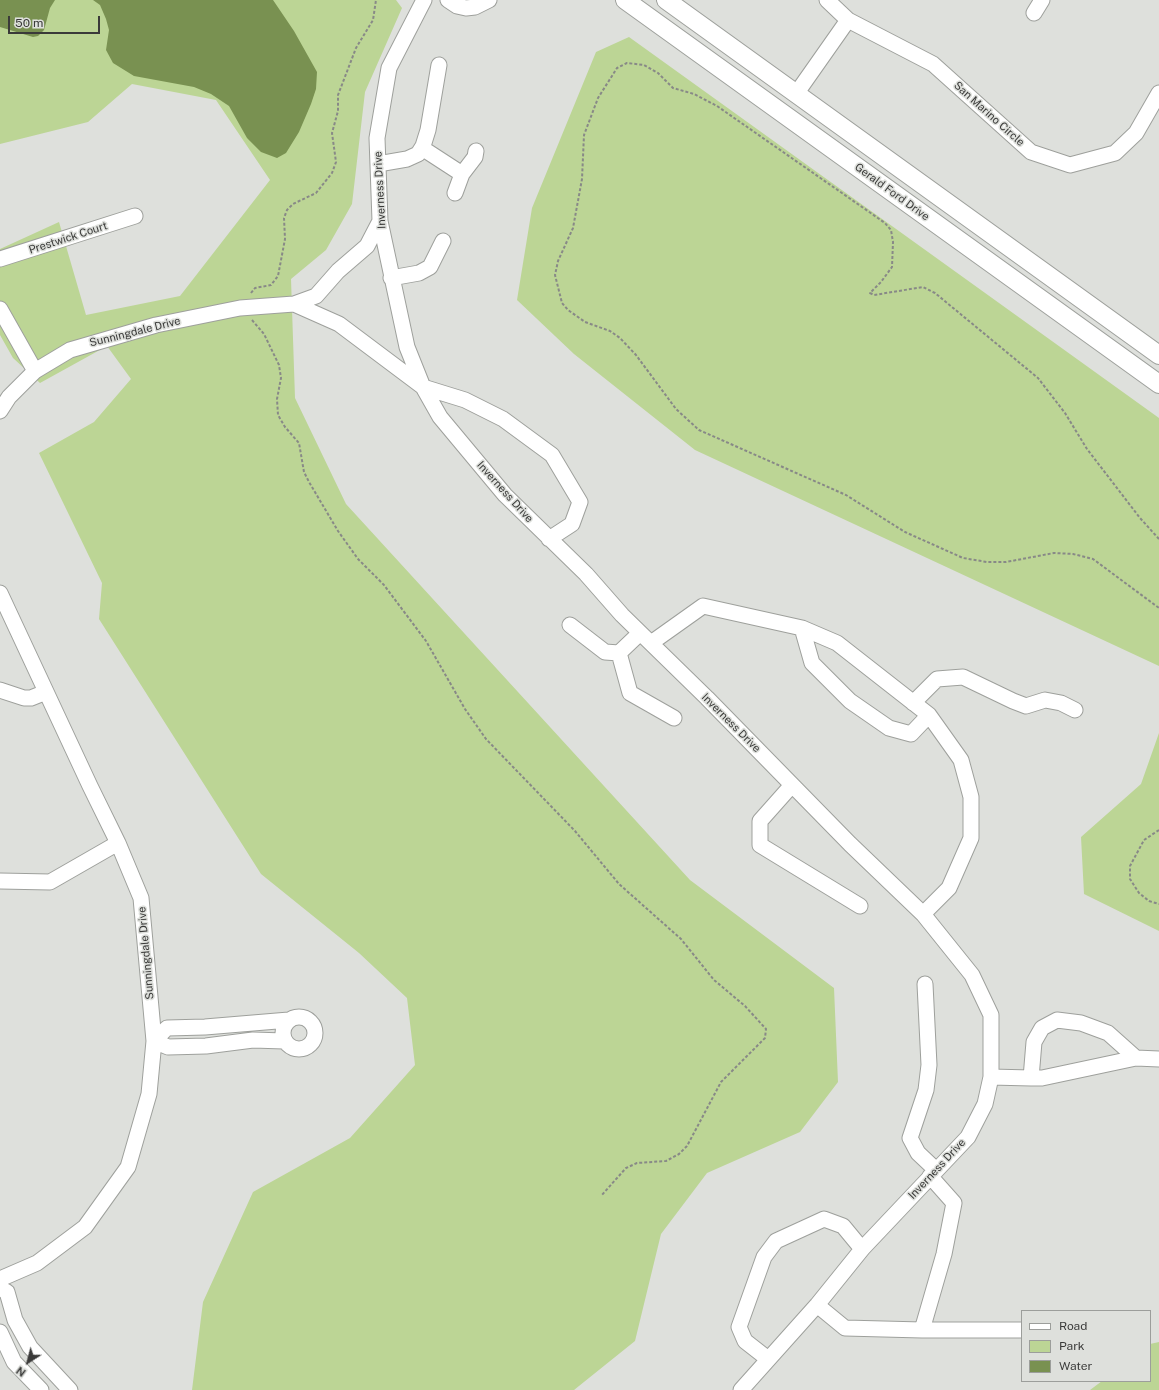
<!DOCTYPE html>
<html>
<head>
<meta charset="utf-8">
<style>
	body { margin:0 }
	#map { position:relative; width:1159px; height:1390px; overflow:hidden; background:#dee0dc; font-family:"Public Sans",sans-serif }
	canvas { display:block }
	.legend { position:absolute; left:1021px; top:1310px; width:130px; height:72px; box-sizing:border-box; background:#dee0dc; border:1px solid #9c9e9b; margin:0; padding:5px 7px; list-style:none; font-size:12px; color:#3a3a39 }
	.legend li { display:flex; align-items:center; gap:8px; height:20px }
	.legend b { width:20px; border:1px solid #9c9e9b }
	.north { position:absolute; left:8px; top:1342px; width:40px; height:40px; -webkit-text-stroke:3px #dee0dc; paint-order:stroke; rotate:216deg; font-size:11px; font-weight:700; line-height:16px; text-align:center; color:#3a3a39 }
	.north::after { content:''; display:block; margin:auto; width:14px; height:18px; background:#3a3a39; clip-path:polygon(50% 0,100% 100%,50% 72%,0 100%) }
	.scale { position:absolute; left:8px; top:16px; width:92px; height:18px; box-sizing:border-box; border:2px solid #3a3a39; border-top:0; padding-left:5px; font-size:12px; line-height:14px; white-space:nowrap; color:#3a3a39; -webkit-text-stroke:3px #dee0dc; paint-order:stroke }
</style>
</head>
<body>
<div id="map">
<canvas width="1159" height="1390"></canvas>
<ul class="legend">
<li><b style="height:5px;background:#fff"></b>Road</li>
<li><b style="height:11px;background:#bcd595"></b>Park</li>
<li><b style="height:11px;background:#799151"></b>Water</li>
</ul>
<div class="north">N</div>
<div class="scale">50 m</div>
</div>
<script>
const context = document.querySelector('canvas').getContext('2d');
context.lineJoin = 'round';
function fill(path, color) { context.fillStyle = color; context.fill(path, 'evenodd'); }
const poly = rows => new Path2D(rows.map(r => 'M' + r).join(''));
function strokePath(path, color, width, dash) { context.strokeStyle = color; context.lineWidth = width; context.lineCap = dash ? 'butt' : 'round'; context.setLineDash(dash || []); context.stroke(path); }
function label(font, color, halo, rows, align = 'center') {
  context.font = font + ' "Public Sans",sans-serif'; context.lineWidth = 3; context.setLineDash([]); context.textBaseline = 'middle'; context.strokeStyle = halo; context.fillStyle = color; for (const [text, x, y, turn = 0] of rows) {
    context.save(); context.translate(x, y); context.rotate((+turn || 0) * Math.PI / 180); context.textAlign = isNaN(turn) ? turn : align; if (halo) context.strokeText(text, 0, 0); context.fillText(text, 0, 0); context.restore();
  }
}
fill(poly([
	[0,0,396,0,402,8,365,92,352,204,326,250,291,279,295,398,346,504,690,880,834,988,838,1082,800,1132,707,1173,661,1234,635,1341,574,1390,192,1390,203,1302,253,1192,350,1138,415,1065,407,998,359,953,261,874,99,619,102,583,39,453,94,422,131,379,107,346,40,383,13,358,0,335,0,249,59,222,86,315,180,296,270,180,216,100,132,84,88,122,0,144],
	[629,37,1159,418,1159,666,695,450,574,354,517,300,532,208,596,52],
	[1159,733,1159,931,1084,894,1081,837,1141,784],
	[1159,1342,1159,1390,1090,1390,1102,1381,1150,1381,1150,1344]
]), '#bcd595');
fill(poly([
	[0,0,55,0,50,8,44,30,38,36,33,37,0,27],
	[93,0,273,0,294,31,317,72,316,89,311,104,299,132,286,153,277,158,261,152,247,138,229,106,211,94,194,87,134,76,113,63,106,50,109,30,106,19,100,5]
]), '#799151');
const minor = poly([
	[424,0,389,68,377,138,380,221,407,347,423,387,440,417,505,495,586,574,622,615,707,698,850,844,923,914,972,975,991,1015,991,1077,985,1104,968,1137,863,1248,817,1305,741,1390],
	[448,0,457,6,466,8,475,7,489,0],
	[827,0,848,20,933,64,1031,152,1070,165,1115,153,1136,133,1159,93],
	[1034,13,1042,0],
	[796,94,848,20],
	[422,148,462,174],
	[378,164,407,159,418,154,423,146,428,130,439,65],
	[455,193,462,174,475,157,476,151],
	[0,259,135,216],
	[391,278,419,273,430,267,443,241],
	[294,304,316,296,338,271,367,246,380,221],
	[0,309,35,371],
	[0,411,9,397,35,371,70,350,156,325,240,308,294,304,339,324,423,387,465,400,503,419,552,455,580,502,572,524,549,539],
	[0,593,90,786,118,843,141,898,154,1041,149,1094,128,1167,85,1227,37,1263,0,1279],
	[570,625,605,652,619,653],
	[802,628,812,663,850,701,889,728,911,734,929,715],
	[640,633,619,653,630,693,674,718],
	[651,643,703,606,802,628,837,643,929,715,961,760,971,797,971,838,949,888,923,914],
	[0,690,24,698,31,698,46,692],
	[913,703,937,679,963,677,1013,701,1026,706,1045,700,1061,703,1075,710],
	[792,785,760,821,760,845,860,906],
	[0,881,50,882,118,843],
	[925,984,929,1065,926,1090,910,1138,918,1153,936,1170],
	'283 1033a16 16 0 1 1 32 0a16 16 0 1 1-32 0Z',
	[284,1041,253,1040,206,1046,168,1047,154,1041,167,1028,205,1027,289,1020],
	[991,1077,1031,1078,1034,1042,1042,1028,1057,1020,1081,1023,1108,1033,1136,1058,1159,1059],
	[1031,1078,1042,1078,1136,1058],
	[930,1176,954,1203,944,1254,922,1330,1022,1330],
	[0,1288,7,1292,15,1320,30,1347,70,1390],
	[817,1305,845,1328,922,1330],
	[0,1332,14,1362,41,1390],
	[768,1359,745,1341,739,1327,764,1257,776,1241,824,1219,843,1226,862,1249]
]);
const major = poly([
	[625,0,1159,384],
	[666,0,1159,355]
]);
strokePath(minor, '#9ea09c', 17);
strokePath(major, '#9ea09c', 20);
strokePath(poly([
	[251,293,255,288,271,285,278,276,285,239,284,218,287,210,293,204,316,193,332,173,336,162,332,133,338,111,338,95,356,48,373,20,376,0],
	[252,320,264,334,279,365,281,378,277,399,278,415,285,427,299,443,304,472,309,482,338,531,358,559,384,585,426,641,465,709,486,739,575,831,619,884,681,939,714,980,745,1006,766,1029,765,1038,721,1082,687,1146,679,1154,666,1161,637,1163,626,1168,601,1196],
	[1159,539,1140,518,1087,449,1065,413,1038,378,935,293,923,287,874,295,870,293,881,282,892,267,893,242,891,230,885,223,717,106,694,94,673,88,658,73,644,65,627,63,617,68,598,98,584,135,582,179,573,228,558,261,555,275,562,303,568,310,585,322,610,331,620,338,636,355,676,409,699,430,846,495,905,532,963,558,987,562,1006,562,1054,553,1073,554,1093,559,1159,608],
	[1159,830,1144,840,1130,866,1130,879,1139,893,1149,901,1159,904]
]), '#888987', 2, [3, 2]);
strokePath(minor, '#fff', 15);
strokePath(major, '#fff', 18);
label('11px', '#3a3a39', '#dee0dc', [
	["San Marino Circle",989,114,42],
	["Inverness Drive",380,190,-93],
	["Gerald Ford Drive",892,192,36],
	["Prestwick Court",68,238,-18],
	["Sunningdale Drive",135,332,-14],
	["Inverness Drive",505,492,48],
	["Inverness Drive",731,723,45],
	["Sunningdale Drive",146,953,-95],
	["Inverness Drive",937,1169,-47]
]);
</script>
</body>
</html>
